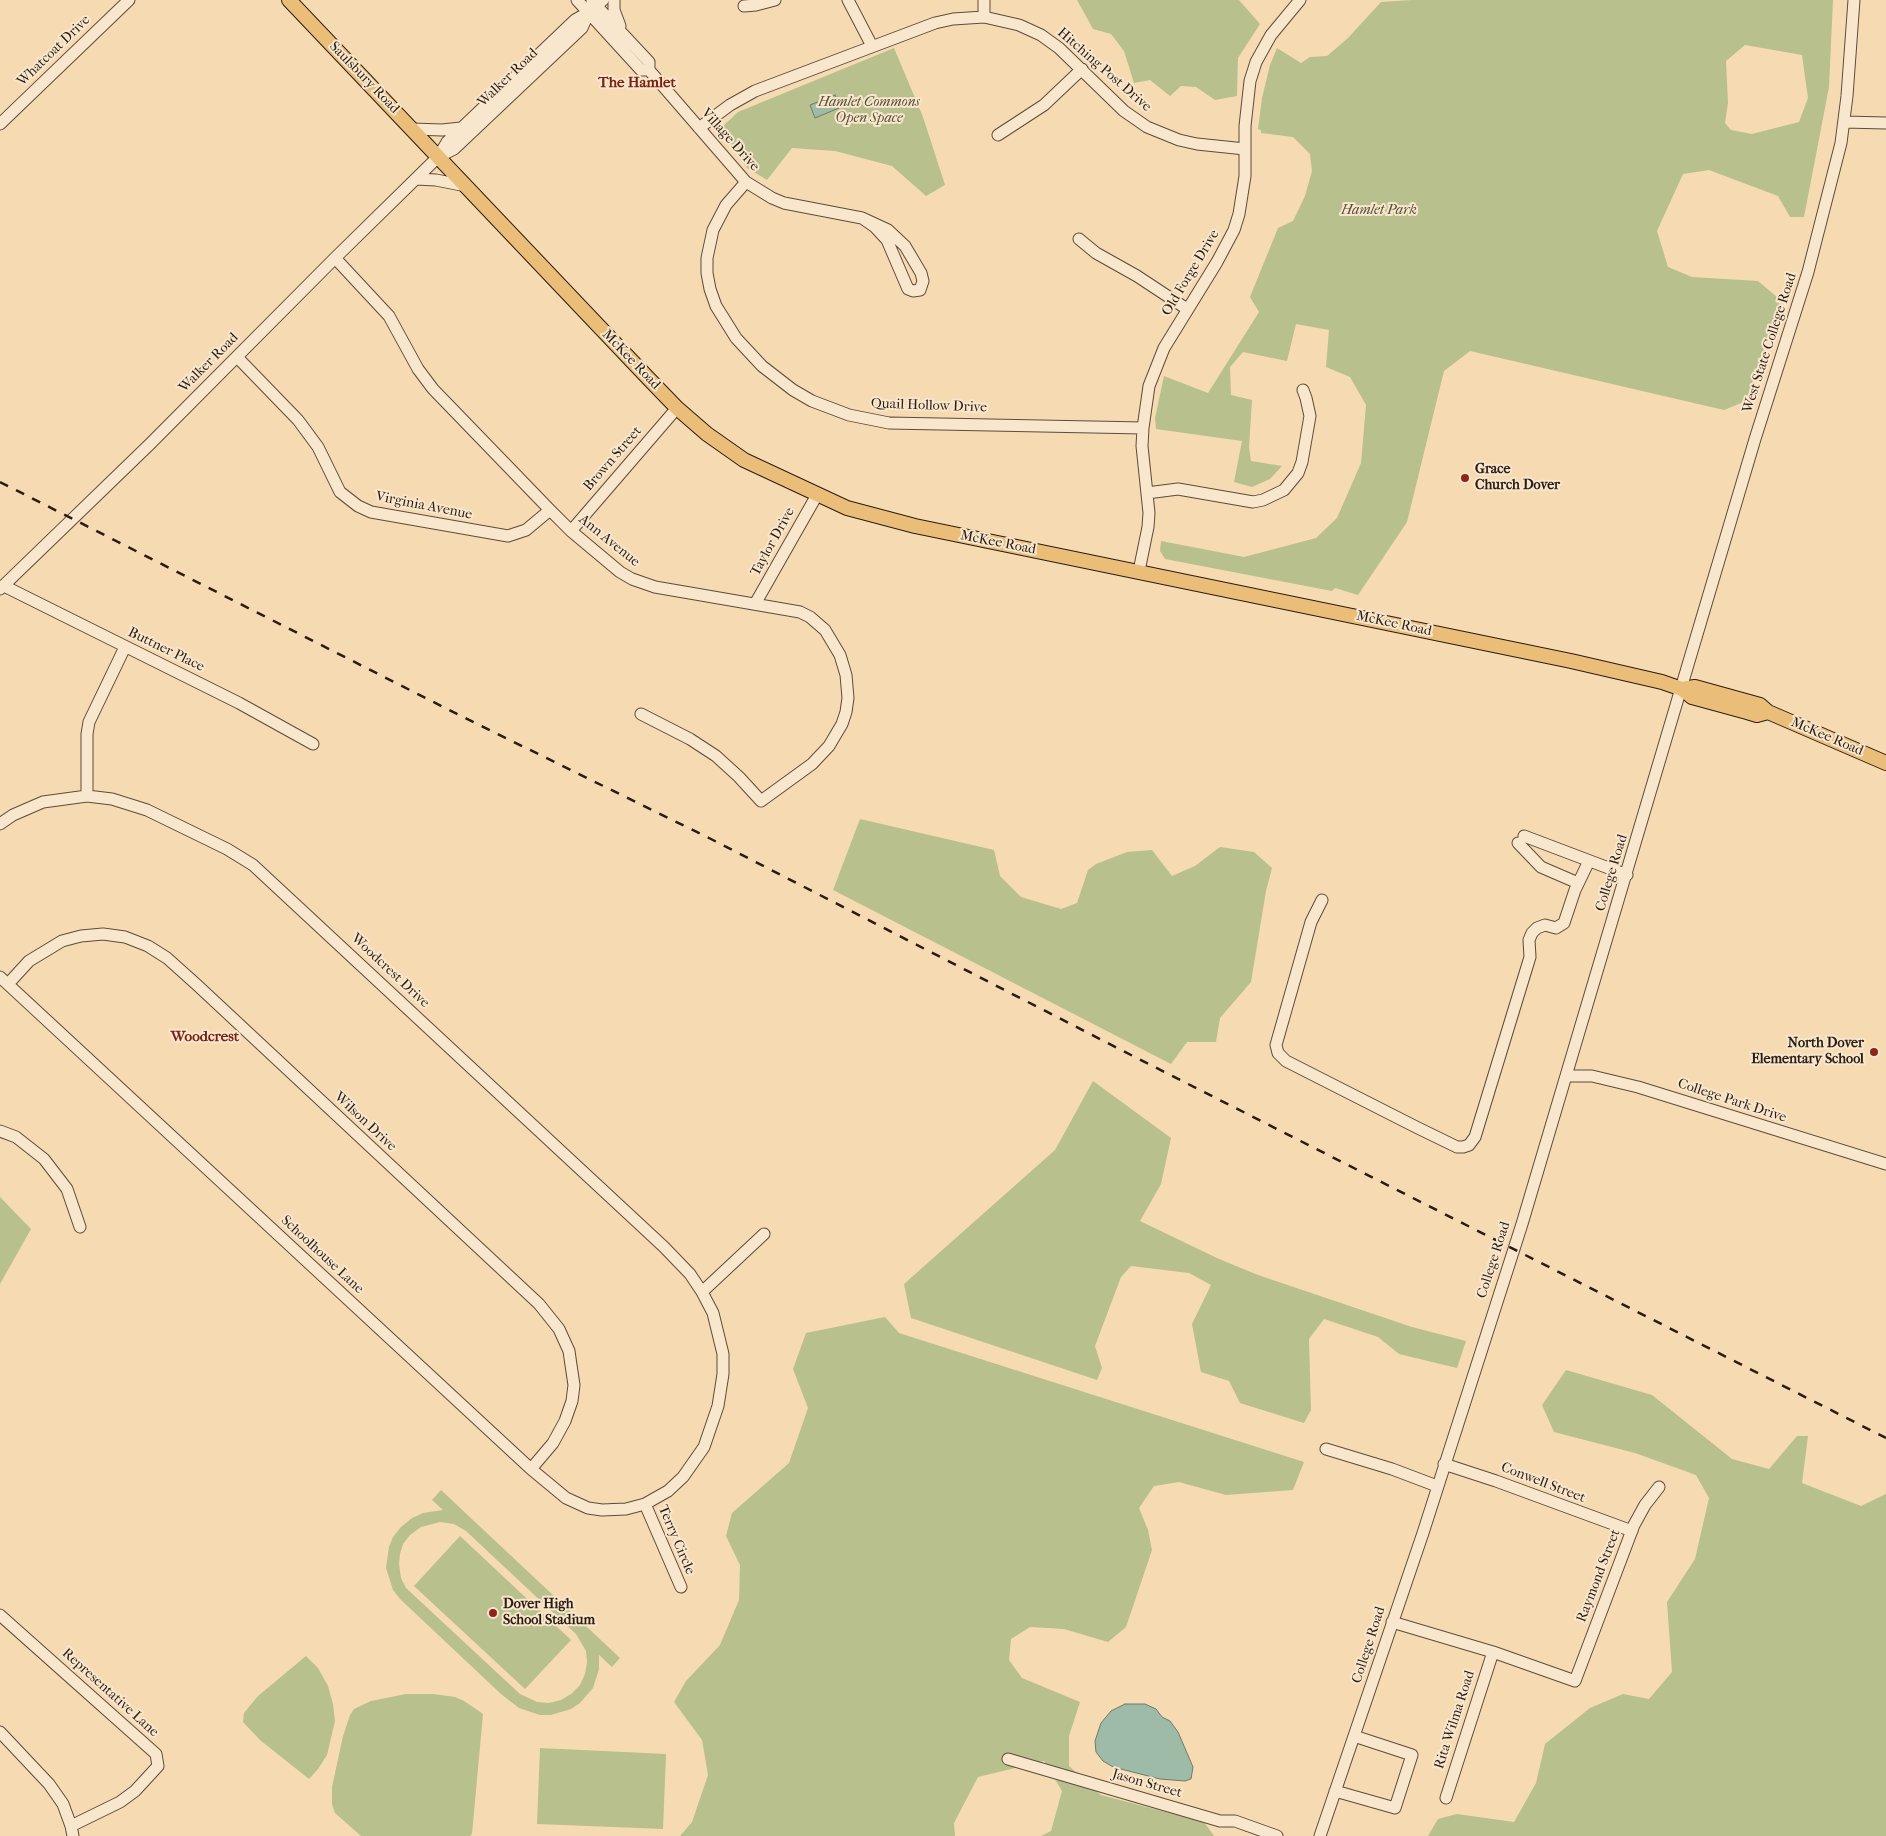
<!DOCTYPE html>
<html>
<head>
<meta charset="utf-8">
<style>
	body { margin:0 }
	canvas { display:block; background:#f5dab2 }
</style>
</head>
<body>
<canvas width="1886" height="1836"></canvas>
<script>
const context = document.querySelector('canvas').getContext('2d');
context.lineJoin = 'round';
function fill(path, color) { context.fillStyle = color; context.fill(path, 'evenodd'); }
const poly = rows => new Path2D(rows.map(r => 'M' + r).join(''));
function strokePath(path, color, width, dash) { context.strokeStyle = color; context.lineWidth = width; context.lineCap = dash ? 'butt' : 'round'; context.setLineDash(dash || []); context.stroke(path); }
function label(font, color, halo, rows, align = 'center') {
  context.font = font + ' "IM FELL French Canon",serif'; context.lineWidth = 4; context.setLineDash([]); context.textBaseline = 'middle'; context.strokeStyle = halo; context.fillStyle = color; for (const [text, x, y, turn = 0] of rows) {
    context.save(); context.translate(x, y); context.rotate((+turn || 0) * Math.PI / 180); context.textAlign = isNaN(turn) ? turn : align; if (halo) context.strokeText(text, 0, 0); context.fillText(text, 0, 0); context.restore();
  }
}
fill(poly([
	[1077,0,1239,0,1260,24,1238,58,1237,96,1215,100,1196,87,1181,86,1170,96,1150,80,1134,83,1124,51,1111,34,1093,29],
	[1412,0,1833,0,1829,87,1804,217,1790,217,1778,196,1709,170,1683,174,1657,231,1668,267,1692,277,1758,281,1777,297,1779,304,1746,401,1724,410,1470,351,1444,371,1407,522,1358,595,1335,588,1332,591,1165,559,1160,551,1161,541,1244,557,1316,538,1337,518,1361,463,1366,405,1350,377,1326,367,1329,330,1296,324,1287,361,1243,352,1230,367,1231,395,1252,400,1249,447,1251,461,1282,466,1270,479,1252,487,1234,482,1242,441,1156,429,1155,418,1164,376,1208,393,1259,312,1250,297,1278,228,1293,221,1305,196,1312,171,1310,154,1293,137,1261,133,1261,130,1258,129,1262,98,1270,65,1277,48,1301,63,1310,57,1327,56,1348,38,1381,2],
	[1745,45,1802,55,1808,98,1799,122,1752,134,1731,130,1725,123,1728,103,1726,61],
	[894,48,923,117,945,185,926,196,892,166,835,151,792,148,767,180,747,168,723,135,722,127,738,112],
	[860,819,994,850,1000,876,1021,897,1061,909,1077,903,1088,870,1096,864,1127,852,1152,850,1172,876,1195,866,1220,847,1254,852,1272,868,1266,891,1251,982,1220,1018,1216,1042,1187,1042,1171,1064,833,890],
	[1093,1081,1171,1138,1161,1184,1140,1221,1219,1259,1258,1275,1412,1327,1466,1341,1457,1368,1399,1354,1378,1337,1324,1319,1309,1339,1311,1410,1304,1423,1240,1403,1229,1381,1201,1372,1192,1324,1211,1285,1189,1273,1131,1266,1121,1277,1095,1346,1102,1368,1097,1380,911,1318,904,1284,1055,1150],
	[0,1197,31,1229,0,1284],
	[885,1317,899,1333,1304,1462,1293,1490,1226,1495,1179,1482,1154,1486,1139,1508,1148,1530,1152,1550,1126,1627,1108,1642,1064,1629,1030,1627,1011,1639,1009,1660,1022,1678,1080,1702,1069,1736,1069,1766,1101,1795,1204,1822,1214,1836,1041,1836,1051,1831,1062,1791,1044,1761,978,1777,954,1823,955,1836,680,1836,692,1822,708,1775,702,1740,674,1702,686,1681,720,1645,739,1600,740,1565,726,1536,732,1513,789,1463,808,1408,793,1369,806,1333],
	[1566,1370,1652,1395,1732,1459,1769,1469,1797,1436,1808,1436,1802,1483,1861,1506,1886,1494,1886,1836,1428,1836,1438,1819,1457,1814,1514,1822,1536,1783,1545,1744,1590,1708,1623,1694,1649,1699,1672,1672,1667,1602,1695,1559,1709,1498,1696,1475,1635,1453,1554,1432,1542,1405],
	[441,1490,620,1658,612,1667,599,1655,599,1669,593,1688,580,1703,571,1709,551,1715,540,1715,519,1708,501,1694,400,1599,393,1590,386,1568,389,1547,393,1537,401,1527,412,1518,423,1513,443,1510,432,1500],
	[440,1522,454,1524,466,1531,576,1634,586,1651,587,1662,585,1674,580,1685,571,1694,561,1700,549,1703,537,1702,520,1694,406,1588,401,1578,399,1564,400,1554,403,1544,410,1535,421,1527],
	[460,1536,571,1640,525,1689,414,1586],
	[306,1656,318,1668,328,1686,333,1704,335,1721,327,1755,318,1769,309,1779,260,1740,243,1722,244,1713,258,1696],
	[406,1694,433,1694,455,1697,464,1701,483,1714,472,1834,470,1836,361,1836,335,1813,332,1804,332,1787,343,1736,350,1715,354,1709,371,1701],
	[540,1748,666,1754,663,1829,537,1824]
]), '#b8c08e');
const water = poly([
	[835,95,839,108,815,118,810,105,835,95],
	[1125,1704,1145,1704,1156,1709,1162,1717,1170,1721,1178,1732,1193,1767,1191,1779,1185,1781,1160,1779,1113,1767,1103,1761,1096,1752,1095,1741,1101,1723,1111,1711,1125,1704]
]);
fill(water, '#9dbba6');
strokePath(water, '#6f7b6b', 1);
const minor = poly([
	[577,0,641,70,649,70],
	[614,0,614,10,620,26],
	[848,0,872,46],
	[592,1,649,62,649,70,746,182,772,198,784,203,862,218,888,230,905,246,921,273,923,281,920,290,913,291,908,289,887,240,875,227,862,218],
	[744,6,756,5,775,0],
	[984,17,984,0],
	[1844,122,1886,123],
	[0,124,129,0],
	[699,128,730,105,755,91,935,23,953,19,984,17,1019,25,1041,35,1059,48,1124,111,1147,127,1179,140,1197,144,1245,149],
	[412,129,442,130,461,128],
	[998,135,1044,105,1082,69],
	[438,157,454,149,582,28,589,12],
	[416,179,436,180,466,186],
	[746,182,726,205,713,230,707,258,707,273,710,289,716,306,736,338,762,366,793,390,812,401,849,415,889,423,1143,428],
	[1079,239,1096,253,1137,276,1187,309],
	[335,258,389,316,418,369,433,389,550,510,571,531,620,572,632,579,655,587,800,612,810,617,825,630,840,655,846,675,848,698,846,712,842,724,829,746,812,764,761,801,739,777,716,756,690,739,641,714],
	[237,357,298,420,318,447,340,492,358,506,371,512,508,536,526,530,550,510],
	[1147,493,1178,489,1253,502,1263,500,1284,490,1298,473,1302,462,1310,416,1306,398,1303,390],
	[571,531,677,408],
	[1139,571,1148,527,1149,513,1142,446,1143,428,1149,386,1164,348,1217,262,1234,230,1239,214,1245,176,1245,126,1250,81,1256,62,1271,35,1300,0],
	[4,586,239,703,313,744],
	[0,589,150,444,335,258,438,157,447,142,575,20,589,12,603,0],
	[755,604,817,495],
	[87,796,87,734,89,722,125,647],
	[0,824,13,815,43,802,87,796,112,799,147,810,227,849,253,865,664,1247,690,1274,702,1292,713,1313,723,1354,723,1374,718,1406,704,1447,683,1477,668,1491,645,1504,626,1509,602,1510,588,1508,566,1498,531,1469,0,977],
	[1524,836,1627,875],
	[1518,843,1541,867,1578,883],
	[1322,900,1311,922,1276,1045,1278,1053,1286,1061,1416,1127,1457,1147,1463,1147,1469,1145,1475,1137,1530,957,1529,940,1532,933,1537,928,1545,925,1556,928,1564,923,1575,890,1589,861],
	[8,984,29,961,62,941,81,936,103,934,125,937,148,946,167,958,196,984,539,1304,559,1329,569,1351,571,1365,574,1385,572,1401,565,1421,553,1443,531,1469],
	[1567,1076,1592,1076,1638,1087,1886,1164],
	[0,1131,16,1137,44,1159,67,1189,80,1227],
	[702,1292,764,1234],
	[1326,1449,1392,1469,1437,1486],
	[1444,1464,1496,1481,1632,1531],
	[645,1504,681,1587],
	[0,1615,156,1754,158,1766,135,1791,120,1802,71,1826],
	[1392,1622,1493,1652,1575,1681,1634,1525,1645,1505,1659,1487],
	[0,1732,49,1784,63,1804,71,1826,73,1836],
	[1008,1759,1220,1821,1235,1821,1277,1836],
	[1335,1791,1395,1808,1412,1755,1354,1736],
	[1446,1798,1493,1652],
	[1320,1836,1423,1533,1522,1224,1755,439,1808,272,1841,143,1847,96,1854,0]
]);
const major = poly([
	[289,0,648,378,677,408,707,434,744,460,847,508,915,526,1571,661,1662,682,1682,689,1692,697,1747,712,1757,715,1768,712],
	[1682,689,1695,687,1760,705,1768,712,1886,763]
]);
strokePath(minor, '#5e4b3a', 13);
strokePath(major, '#2b1b12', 16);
strokePath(minor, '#f8e7cd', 11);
strokePath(major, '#eabd79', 14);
strokePath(poly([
	[0,482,461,716,709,838,1131,1055,1886,1438]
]), '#2b1b12', 2.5, [9, 9]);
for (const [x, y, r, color] of [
	[1465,478,5,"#8f2418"],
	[1874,1052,5,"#8f2418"],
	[493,1613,5,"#8f2418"]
]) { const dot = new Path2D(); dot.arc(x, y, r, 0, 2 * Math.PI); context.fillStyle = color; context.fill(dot); strokePath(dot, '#f8e7cd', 2); }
label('14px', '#2b1b12', '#f8e7cd', [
	["Whatcoat Drive",54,51,-44],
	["Hitching Post Drive",1104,70,41],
	["Saulsbury Road",364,78,46],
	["Walker Road",508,78,-44],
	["Village Drive",730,140,48],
	["Old Forge Drive",1191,273,-59],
	["West State College Road",1770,343,-72],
	["McKee Road",631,360,46],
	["Walker Road",209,363,-45],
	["Quail Hollow Drive",929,406,2],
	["Brown Street",613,459,-49],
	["Virginia Avenue",424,506,11],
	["Ann Avenue",609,541,39],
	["Taylor Drive",773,542,-61],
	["McKee Road",998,543,11],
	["McKee Road",1394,624,12],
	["Buttner Place",166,650,26],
	["McKee Road",1827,737,23],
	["College Road",1612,873,-73],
	["Woodcrest Drive",390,971,43],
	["College Park Drive",1732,1101,18],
	["Wilson Drive",365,1122,43],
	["Schoolhouse Lane",322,1255,43],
	["College Road",1494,1260,-72],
	["Conwell Street",1543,1483,21],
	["Terry Circle",676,1540,67],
	["Raymond Street",1599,1576,-69],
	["College Road",1369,1645,-72],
	["Representative Lane",110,1693,42],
	["Rita Wilma Road",1455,1720,-72],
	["Jason Street",1147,1784,16]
]);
label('italic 14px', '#554d37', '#f8e7cd', [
	["Hamlet Commons",869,103],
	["Open Space",869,119],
	["Hamlet Park",1379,211]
]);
label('bold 14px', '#2b1b12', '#f8e7cd', [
	["Grace",1475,470],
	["Church Dover",1475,486],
	["North Dover",1864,1044,"right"],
	["Elementary School",1864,1060,"right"],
	["Dover High",503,1605],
	["School Stadium",503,1621]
], 'left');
label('bold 15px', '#7a1f14', '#f8e7cd', [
	["The Hamlet",637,83],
	["Woodcrest",205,1037]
]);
</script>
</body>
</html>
